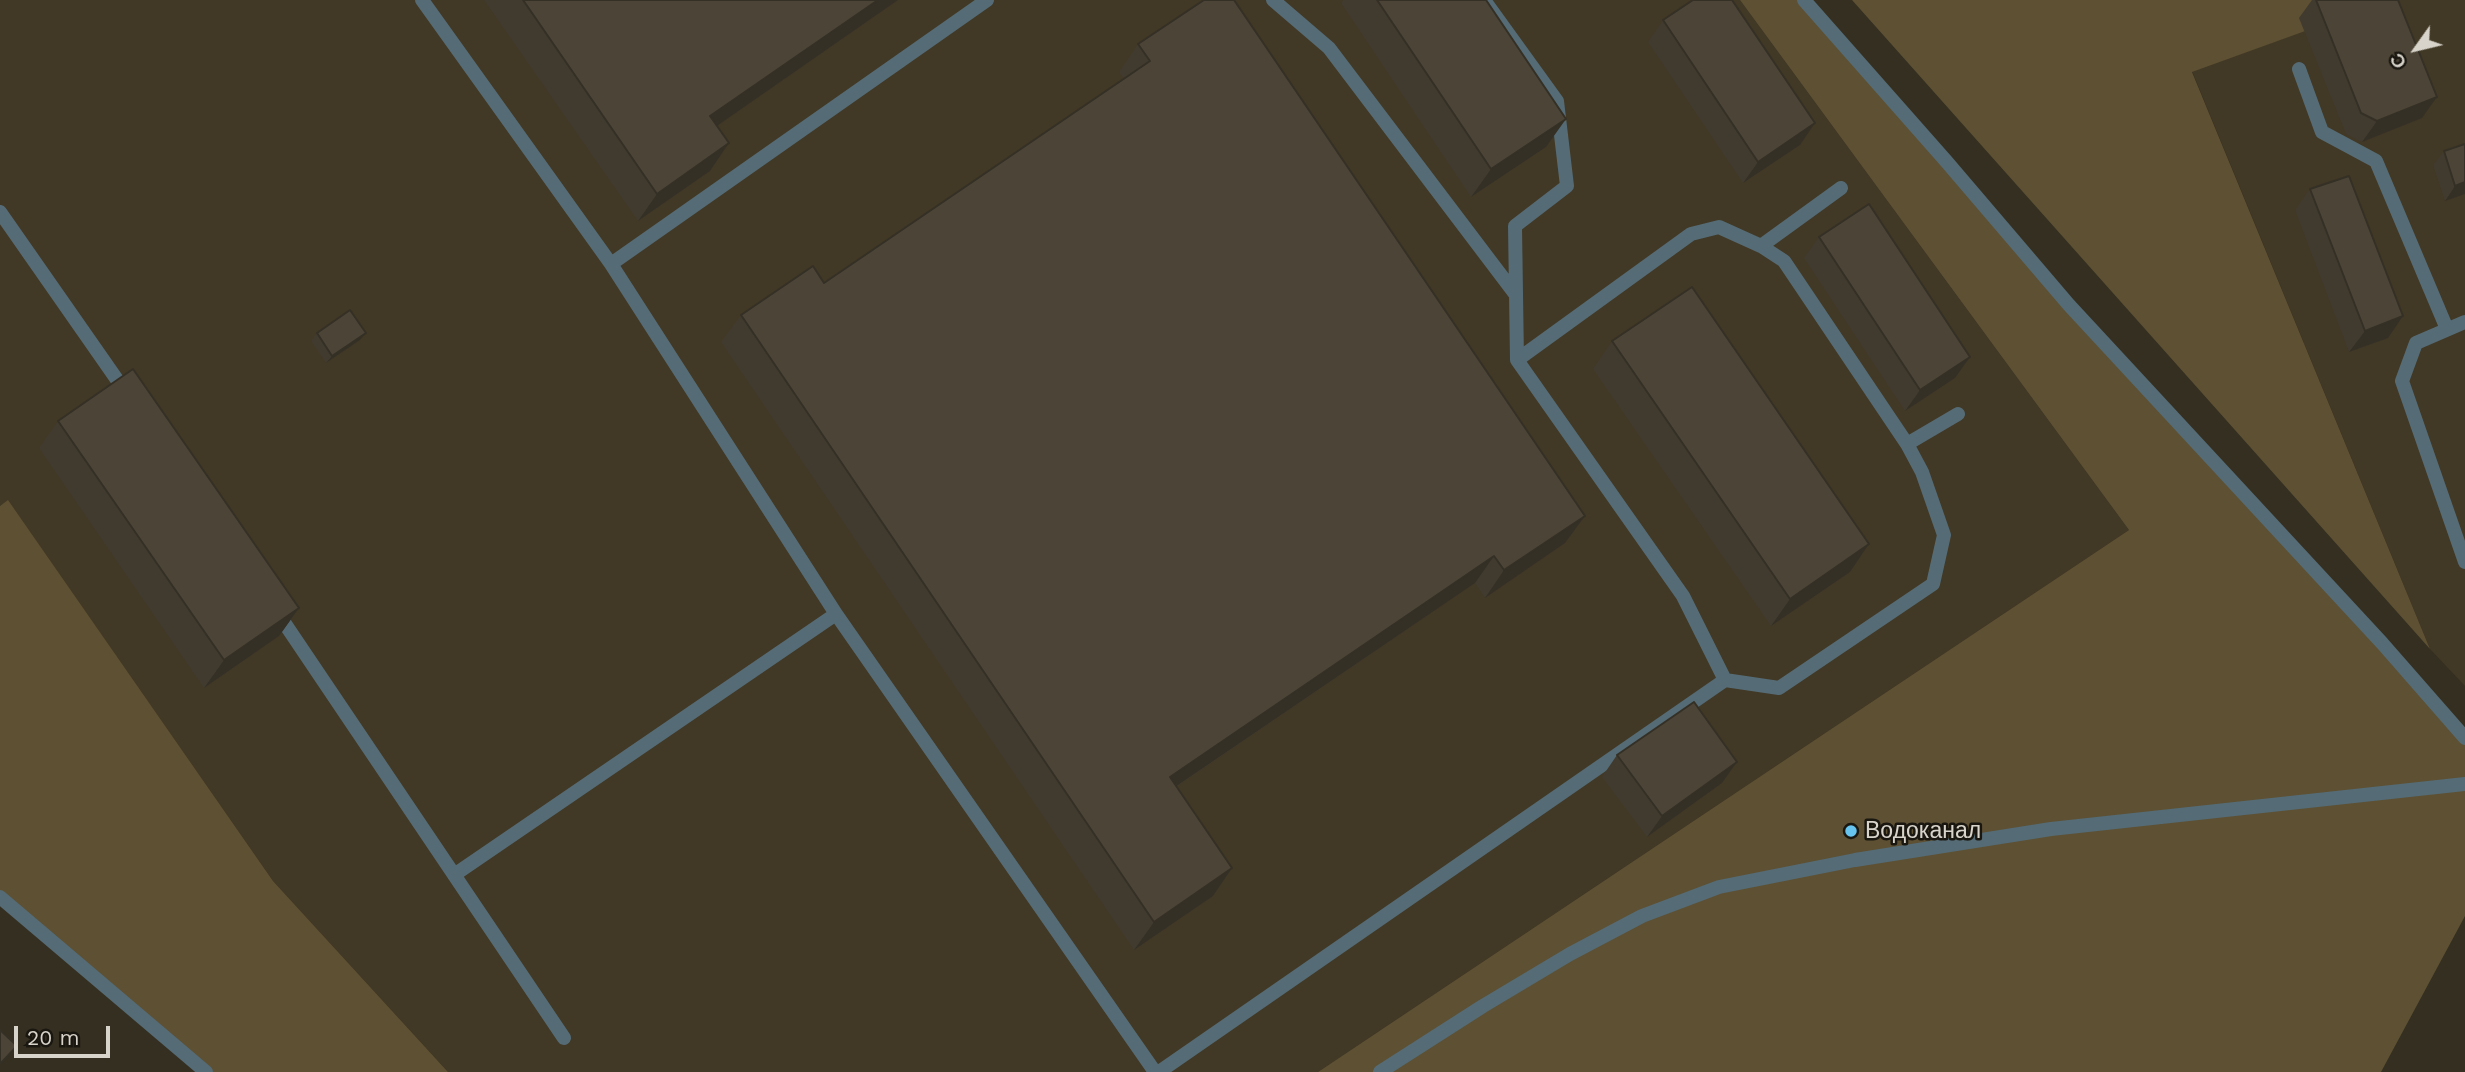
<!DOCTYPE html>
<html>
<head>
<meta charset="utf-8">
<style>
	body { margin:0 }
	#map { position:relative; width:2465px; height:1072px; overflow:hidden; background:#352f21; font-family:"Work Sans",sans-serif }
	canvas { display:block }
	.north { position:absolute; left:2381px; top:14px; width:70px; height:70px; -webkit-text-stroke:5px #1a1711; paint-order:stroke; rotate:236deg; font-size:19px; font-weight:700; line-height:28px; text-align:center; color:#d8d4cb }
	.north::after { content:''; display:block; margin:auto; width:24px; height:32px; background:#d8d4cb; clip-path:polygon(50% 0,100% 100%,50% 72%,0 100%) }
	.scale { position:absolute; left:14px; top:1026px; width:96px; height:32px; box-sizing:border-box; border:4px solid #d8d4cb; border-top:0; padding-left:9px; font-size:21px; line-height:24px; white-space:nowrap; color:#d8d4cb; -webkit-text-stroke:5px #1a1711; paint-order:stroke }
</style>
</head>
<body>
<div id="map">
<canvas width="2465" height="1072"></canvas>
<div class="north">С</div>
<div class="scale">20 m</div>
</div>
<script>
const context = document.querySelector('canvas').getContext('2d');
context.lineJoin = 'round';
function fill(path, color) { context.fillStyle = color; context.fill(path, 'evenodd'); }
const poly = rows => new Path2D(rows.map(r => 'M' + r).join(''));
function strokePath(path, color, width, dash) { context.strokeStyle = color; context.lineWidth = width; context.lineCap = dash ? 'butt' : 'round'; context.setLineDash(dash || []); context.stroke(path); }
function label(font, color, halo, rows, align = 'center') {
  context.font = font + ' "Work Sans",sans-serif'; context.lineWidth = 5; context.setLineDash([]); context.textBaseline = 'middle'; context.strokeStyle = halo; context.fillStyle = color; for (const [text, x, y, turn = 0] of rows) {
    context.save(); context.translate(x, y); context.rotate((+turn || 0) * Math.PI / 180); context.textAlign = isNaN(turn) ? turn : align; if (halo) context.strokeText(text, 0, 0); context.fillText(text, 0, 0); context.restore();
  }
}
fill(poly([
	[0,0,1740,0,2129,530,1318,1072,448,1072,273,881,8,501,0,506],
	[2391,0,2465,0,2465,686,2430,649,2192,71]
]), '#413825');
fill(poly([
	[1740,0,1804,0,2465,741,2465,916,2381,1072,1318,1072,2129,530],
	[1852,0,2391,0,2192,72,2430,649],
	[8,500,273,881,448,1072,206,1072,0,897,0,506]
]), '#5d5033');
strokePath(poly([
	[422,0,611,264,836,614,1155,1072],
	[1273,0,1329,48,1516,295],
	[1484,0,1557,101,1567,186,1515,226,1517,360,1683,596,1725,680],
	[1804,0,1946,161,2069,305,2382,643,2465,738],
	[2299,69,2322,132,2376,161,2447,329],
	[0,212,127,394],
	[1761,246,1841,188],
	[611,264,987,0],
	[2465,322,2416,343,2402,381,2465,562],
	[1907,444,1958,414],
	[277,612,564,1038],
	[454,875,836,614],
	[1159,1072,1725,680,1779,688,1933,584,1944,535,1922,472,1907,444,1784,261,1761,246,1719,227,1691,234,1517,360]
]), '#556b75', 14);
strokePath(poly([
	[0,897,206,1072],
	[1380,1072,1483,1006,1570,954,1642,916,1719,887,1855,860,2051,829,2465,784]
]), '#556b75', 14);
fill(poly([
	[484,0,898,0,717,126,729,143,710,171,638,221],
	[1343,0,1486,0,1546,147,1471,197,1341,3],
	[2312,0,2398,0,2422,118,2362,142,2346,134,2299,18],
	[1663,20,1800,145,1743,183,1648,42],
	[1138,44,1585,516,1565,543,1485,598,1475,583,1176,787,1232,868,1213,896,1134,950,721,342,741,315,824,283,1124,79,1119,72],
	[2465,144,2465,194,2445,201,2433,165,2444,151],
	[2310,189,2388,338,2349,352,2295,210],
	[1819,237,1970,357,1955,378,1905,411,1804,258],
	[317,333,360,340,326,363,311,341],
	[1612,341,1869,544,1850,572,1771,626,1593,369],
	[58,421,299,608,279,636,204,688,39,448],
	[1617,755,1737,762,1722,783,1647,837,1602,777]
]), '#413b2f');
fill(poly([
	[878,0,898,0,691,144,710,116],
	[2437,97,2422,118,2362,142,2377,121],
	[1566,119,1546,147,1471,197,1491,169],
	[1815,123,1800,145,1743,183,1758,162],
	[729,143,710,171,638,221,657,194],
	[2465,182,2465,194,2445,201,2455,186],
	[2403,316,2388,338,2349,352,2365,331],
	[366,333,360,340,326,363,332,356],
	[1970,357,1955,378,1905,411,1920,390],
	[1585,516,1565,543,1485,598,1504,570],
	[1869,544,1850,572,1771,626,1790,599],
	[1494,556,1475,583,1150,804,1170,777],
	[299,608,279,636,204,688,224,660],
	[1737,762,1722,783,1647,837,1662,816],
	[1232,868,1213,896,1134,950,1154,922]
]), '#353026');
const building = poly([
	[523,0,878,0,710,116,729,143,657,194,523,0],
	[1204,0,1234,0,1585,516,1504,570,1494,556,1170,777,1232,868,1154,922,741,315,813,266,824,283,1150,61,1138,44,1204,0],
	[1377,0,1486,0,1566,119,1491,169,1377,0],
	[1693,0,1732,0,1815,123,1758,162,1663,20,1693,0],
	[2316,0,2398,0,2437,97,2377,121,2361,113,2316,0],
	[2465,144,2465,182,2455,186,2444,151,2465,144],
	[2349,176,2403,316,2365,331,2310,189,2349,176],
	[1869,204,1970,357,1920,390,1819,237,1869,204],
	[1692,287,1869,544,1790,599,1612,341,1692,287],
	[350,310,366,333,332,356,317,333,350,310],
	[133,369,299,608,224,660,58,421,133,369],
	[1694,702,1737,762,1662,816,1617,755,1694,702],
	[0,1030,17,1046,0,1064,0,1030]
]);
fill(building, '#4c4537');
strokePath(building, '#353026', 2);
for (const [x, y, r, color] of [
	[1851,831,7,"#66c4ef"]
]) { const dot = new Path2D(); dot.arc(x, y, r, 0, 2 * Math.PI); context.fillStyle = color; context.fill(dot); strokePath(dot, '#1a1711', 2.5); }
label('23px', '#d8d4cb', '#1a1711', [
	["Водоканал",1865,831]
], 'left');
</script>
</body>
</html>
